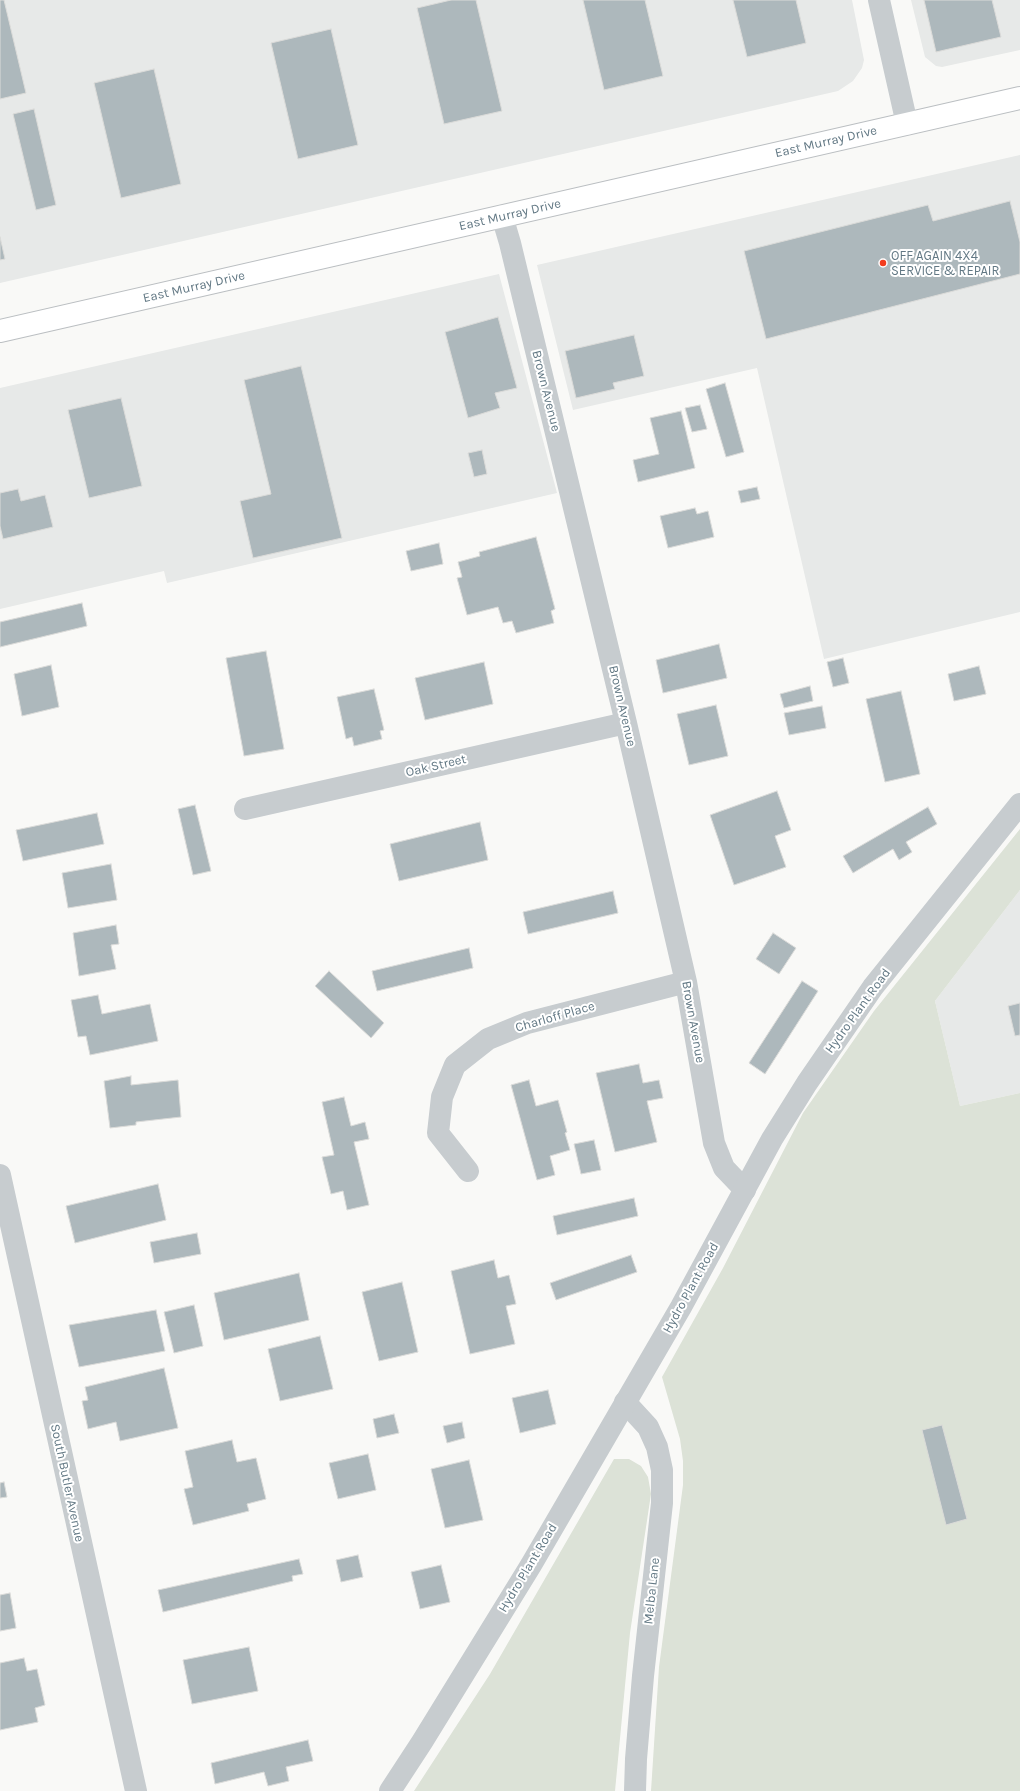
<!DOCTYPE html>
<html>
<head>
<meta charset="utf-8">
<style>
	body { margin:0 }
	canvas { display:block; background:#f9f9f7 }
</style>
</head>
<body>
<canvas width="1020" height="1791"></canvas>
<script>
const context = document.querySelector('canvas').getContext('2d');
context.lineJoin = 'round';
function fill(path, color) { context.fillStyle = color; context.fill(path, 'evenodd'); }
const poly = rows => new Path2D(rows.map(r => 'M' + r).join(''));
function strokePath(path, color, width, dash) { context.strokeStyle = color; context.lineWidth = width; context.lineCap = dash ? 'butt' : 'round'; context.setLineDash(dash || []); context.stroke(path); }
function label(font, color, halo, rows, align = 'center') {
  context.font = font + ' Karla,sans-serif'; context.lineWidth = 4; context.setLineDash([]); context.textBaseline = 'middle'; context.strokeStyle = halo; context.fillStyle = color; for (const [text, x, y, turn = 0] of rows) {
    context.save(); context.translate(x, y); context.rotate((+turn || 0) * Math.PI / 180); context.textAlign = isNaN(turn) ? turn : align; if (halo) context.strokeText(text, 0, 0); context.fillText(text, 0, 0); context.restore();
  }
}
fill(poly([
	[0,0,852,0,864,60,862,68,853,81,838,91,0,283],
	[911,0,1020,0,1020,50,942,67,936,66,925,57],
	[1020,155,1020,612,824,659,757,368,573,410,537,265],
	[499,274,557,493,167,583,164,571,0,609,0,388],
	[1020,890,1020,1093,960,1106,935,1001]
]), '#e7e9e8');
fill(poly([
	[1020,829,1020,890,935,1001,960,1106,1020,1093,1020,1791,651,1791,659,1667,683,1485,683,1461,680,1439,662,1377,723,1268,803,1113,874,1011],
	[614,1459,629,1459,641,1466,648,1477,651,1494,630,1633,615,1791,414,1791,490,1674]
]), '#dce2d7');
const building = poly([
	[0,0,4,0,26,93,0,99,0,0],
	[451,0,476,0,502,111,444,124,417,8,451,0],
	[583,0,645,0,663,76,604,90,583,0],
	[733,0,796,0,806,43,747,57,733,0],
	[924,0,992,0,1001,37,936,52,924,0],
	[331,29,358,145,298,159,271,43,331,29],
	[154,69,181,184,121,198,94,83,154,69],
	[34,109,56,205,36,210,13,114,34,109],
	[1010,201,1020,242,1020,274,766,339,744,251,928,205,933,221,1010,201],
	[0,237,5,259,0,260,0,237],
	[498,317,517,388,495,393,500,408,468,418,445,332,498,317],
	[634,335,644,376,613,383,615,389,576,398,565,351,634,335],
	[301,366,342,538,253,558,240,501,271,494,244,380,301,366],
	[725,383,744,452,726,457,706,389,725,383],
	[121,398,142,486,89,498,68,410,121,398],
	[700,405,707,429,692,432,685,408,700,405],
	[681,411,695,468,638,482,633,460,659,454,650,418,681,411],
	[482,450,487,474,474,477,468,453,482,450],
	[757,487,760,499,741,503,738,491,757,487],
	[18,489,21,501,45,495,53,527,3,539,0,526,0,493,18,489],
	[695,508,697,514,708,511,714,537,668,548,660,516,695,508],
	[536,537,555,609,551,611,554,623,516,633,512,621,503,623,498,607,467,615,457,578,462,577,458,562,480,556,479,552,536,537],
	[439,543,443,564,411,571,406,551,439,543],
	[82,603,87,626,0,647,0,622,82,603],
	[719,644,727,678,663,693,656,660,719,644],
	[266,651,284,749,244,756,226,658,266,651],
	[843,658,849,683,833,687,827,662,843,658],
	[484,662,493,704,425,720,415,678,484,662],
	[51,665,59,707,22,716,14,674,51,665],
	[979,666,986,694,954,701,948,674,979,666],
	[810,686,813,701,784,708,780,694,810,686],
	[374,689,384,730,380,731,382,739,354,746,352,737,346,739,337,697,374,689],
	[901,691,920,774,885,782,866,699,901,691],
	[716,705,728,756,689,765,677,714,716,705],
	[822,706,826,728,789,735,784,713,822,706],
	[777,791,791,830,775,836,786,867,734,885,710,815,777,791],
	[195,805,211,871,193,875,178,809,195,805],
	[928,807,937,824,906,842,912,852,899,860,893,849,853,873,843,856,928,807],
	[97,813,104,844,23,861,16,830,97,813],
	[480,822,488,860,399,881,390,844,480,822],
	[111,864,117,900,68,908,62,873,111,864],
	[613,891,618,913,528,934,523,912,613,891],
	[116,925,119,944,111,945,116,969,79,976,73,933,116,925],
	[773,933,796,948,779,974,756,959,773,933],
	[469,948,473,968,377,991,372,971,469,948],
	[329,971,384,1023,371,1038,315,986,329,971],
	[802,981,818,991,765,1074,749,1063,802,981],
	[98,995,102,1014,150,1004,158,1041,90,1055,86,1036,78,1037,71,1000,98,995],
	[1020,1003,1020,1035,1015,1036,1008,1006,1020,1003],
	[639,1064,643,1083,659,1080,663,1098,647,1101,657,1142,615,1152,596,1073,639,1064],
	[131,1076,131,1085,178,1080,181,1117,136,1122,136,1125,110,1128,104,1081,131,1076],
	[529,1080,536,1106,558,1100,567,1132,565,1133,570,1150,550,1156,555,1175,537,1180,511,1085,529,1080],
	[344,1097,351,1126,365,1122,369,1139,354,1142,369,1205,347,1210,343,1191,331,1194,322,1157,334,1155,322,1102,344,1097],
	[594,1140,601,1170,581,1174,574,1144,594,1140],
	[158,1184,166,1220,75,1243,66,1206,158,1184],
	[634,1198,638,1216,557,1235,553,1216,634,1198],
	[197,1233,201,1254,154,1263,150,1242,197,1233],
	[631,1255,637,1272,556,1300,550,1283,631,1255],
	[494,1260,498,1278,509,1275,516,1304,506,1306,515,1344,470,1354,451,1271,494,1260],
	[299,1273,309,1320,224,1340,214,1293,299,1273],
	[402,1282,418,1352,379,1361,362,1292,402,1282],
	[194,1305,203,1346,174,1353,164,1312,194,1305],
	[156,1310,165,1351,79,1367,69,1325,156,1310],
	[320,1336,333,1389,280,1401,268,1349,320,1336],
	[164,1368,178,1428,120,1441,116,1422,88,1429,82,1401,88,1400,85,1387,164,1368],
	[548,1390,556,1424,520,1433,512,1398,548,1390],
	[394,1414,399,1433,377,1438,373,1419,394,1414],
	[462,1422,465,1438,447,1443,443,1426,462,1422],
	[942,1425,967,1519,946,1525,922,1430,942,1425],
	[232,1440,237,1462,256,1458,266,1499,247,1504,249,1511,193,1525,184,1489,193,1487,185,1451,232,1440],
	[368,1454,376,1490,338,1499,329,1463,368,1454],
	[469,1460,483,1520,445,1528,431,1469,469,1460],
	[4,1482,7,1497,0,1498,0,1483,4,1482],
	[358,1555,363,1577,341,1582,336,1560,358,1555],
	[299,1559,303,1574,292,1576,293,1581,163,1612,158,1590,299,1559],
	[441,1565,450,1602,420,1609,411,1572,441,1565],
	[10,1593,16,1628,0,1631,0,1595,10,1593],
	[249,1647,258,1691,192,1704,183,1660,249,1647],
	[24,1658,27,1671,37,1669,45,1705,35,1708,38,1722,0,1730,0,1663,24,1658],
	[308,1740,313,1761,286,1767,289,1781,268,1786,264,1772,215,1784,211,1763,308,1740]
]);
fill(building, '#adb8bc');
strokePath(building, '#dbdbd9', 1);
const trunk = poly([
	[0,331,1020,98]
]);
strokePath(trunk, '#bbbfc2', 24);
strokePath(poly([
	[879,0,907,124],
	[502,216,510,243,626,723,686,982,714,1143,724,1168,745,1190],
	[245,809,626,723],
	[468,1171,438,1133,442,1097,455,1065,488,1039,527,1023,686,982],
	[0,1175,136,1791],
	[625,1402,648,1427,657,1447,662,1470,662,1503,643,1676,636,1759,635,1791]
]), '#c7cccf', 22);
strokePath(poly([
	[390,1791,422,1742,531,1565,681,1307,772,1139,807,1083,873,987,1020,804]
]), '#c7cccf', 22);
strokePath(trunk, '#fff', 22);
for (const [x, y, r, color] of [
	[883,263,4,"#f23c1e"]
]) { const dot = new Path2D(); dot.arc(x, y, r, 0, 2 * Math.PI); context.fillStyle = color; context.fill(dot); strokePath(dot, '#fff', 1.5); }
label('13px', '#627884', '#fff', [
	["East Murray Drive",826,142,-13],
	["East Murray Drive",510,215,-13],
	["East Murray Drive",194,287,-13],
	["Brown Avenue",546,391,76],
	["Brown Avenue",622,706,77],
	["Oak Street",436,766,-13],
	["Hydro Plant Road",858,1011,-54],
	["Charloff Place",555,1017,-16],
	["Brown Avenue",693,1022,80],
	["Hydro Plant Road",691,1288,-61],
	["South Butler Avenue",67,1483,78],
	["Hydro Plant Road",528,1568,-59],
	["Melba Lane",652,1591,-84]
]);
label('13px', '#627884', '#fff', [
	["OFF AGAIN 4X4",891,256],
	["SERVICE & REPAIR",891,271]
], 'left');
</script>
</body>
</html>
